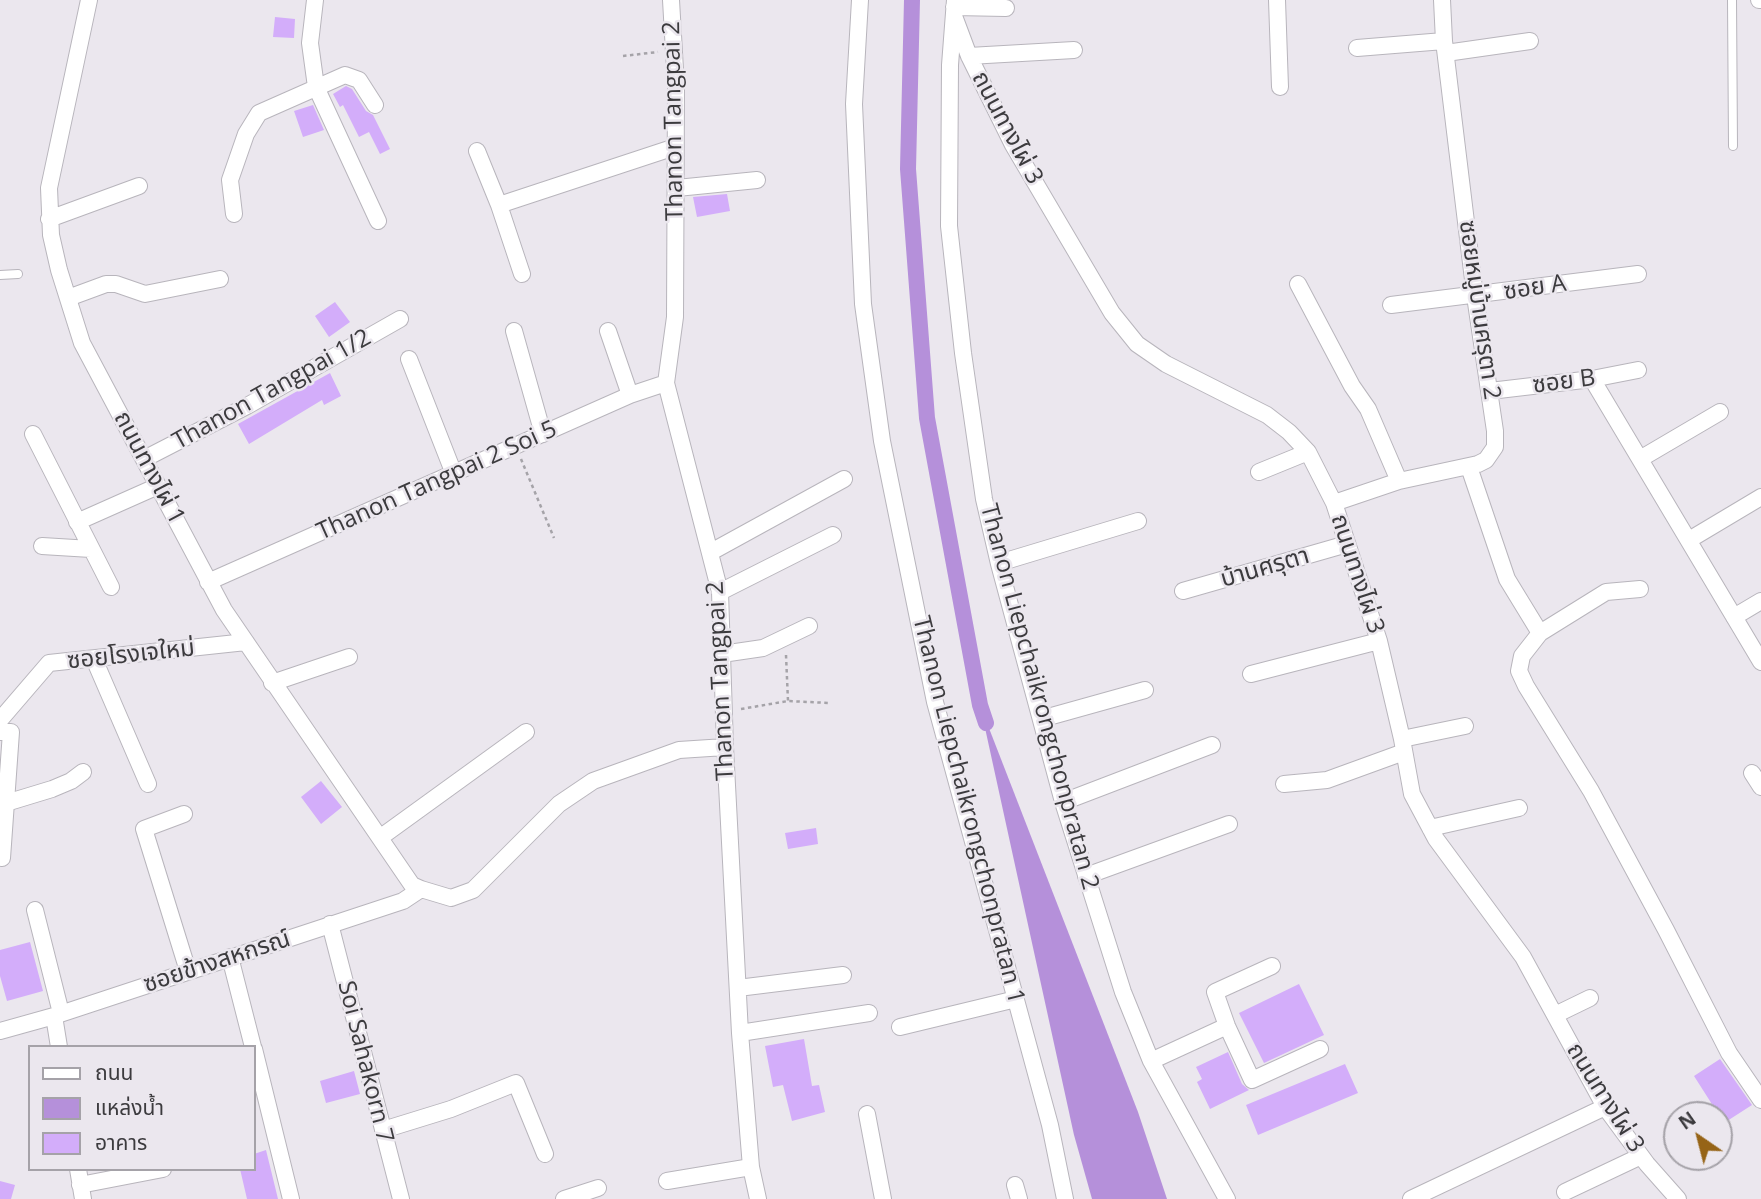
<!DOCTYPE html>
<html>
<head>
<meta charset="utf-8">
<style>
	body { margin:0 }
	#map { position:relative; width:1761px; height:1199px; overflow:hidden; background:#ebe7ee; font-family:"Open Sans","Noto Sans Thai",sans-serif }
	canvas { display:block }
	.legend { position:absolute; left:28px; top:1045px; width:228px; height:126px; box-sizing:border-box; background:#ebe7ee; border:2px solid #a5a2a8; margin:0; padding:9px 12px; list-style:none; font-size:21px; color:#3c3b3e }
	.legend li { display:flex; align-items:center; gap:14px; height:35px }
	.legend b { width:35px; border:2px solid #a5a2a8 }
	.north { position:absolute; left:1663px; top:1101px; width:70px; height:70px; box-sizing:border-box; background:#ebe7ee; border:2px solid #a5a2a8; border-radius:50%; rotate:325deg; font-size:19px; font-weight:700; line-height:28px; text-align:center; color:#3c3b3e }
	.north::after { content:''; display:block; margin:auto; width:24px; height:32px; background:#966417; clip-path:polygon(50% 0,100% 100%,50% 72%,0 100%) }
</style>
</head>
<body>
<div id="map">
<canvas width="1761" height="1199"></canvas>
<ul class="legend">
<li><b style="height:9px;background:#fff"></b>ถนน</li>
<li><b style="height:19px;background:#b590da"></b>แหล่งน้ำ</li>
<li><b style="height:19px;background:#d3adfa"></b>อาคาร</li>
</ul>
<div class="north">N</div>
</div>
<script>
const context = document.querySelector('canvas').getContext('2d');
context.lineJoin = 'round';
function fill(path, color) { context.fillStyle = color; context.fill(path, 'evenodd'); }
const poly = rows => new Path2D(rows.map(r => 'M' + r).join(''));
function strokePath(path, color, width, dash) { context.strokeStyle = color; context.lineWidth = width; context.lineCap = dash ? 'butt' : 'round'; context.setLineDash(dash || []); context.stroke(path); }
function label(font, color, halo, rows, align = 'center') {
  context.font = font + ' "Open Sans","Noto Sans Thai",sans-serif'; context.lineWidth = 5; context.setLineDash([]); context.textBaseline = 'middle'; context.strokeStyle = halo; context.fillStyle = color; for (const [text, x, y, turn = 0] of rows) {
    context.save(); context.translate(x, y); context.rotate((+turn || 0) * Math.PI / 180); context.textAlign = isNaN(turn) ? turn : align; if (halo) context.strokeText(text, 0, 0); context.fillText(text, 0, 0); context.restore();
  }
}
fill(poly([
	[980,705,1138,1112,1167,1199,1092,1199,1074,1135]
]), '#b590da');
strokePath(poly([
	[912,0,908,169,927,418,980,705,986,723]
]), '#b590da', 16);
fill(poly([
	[275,17,295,19,294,38,273,37],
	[346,86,352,89,366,111,373,115,390,149,380,154,369,132,359,137,343,105,340,107,333,94],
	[313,105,324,130,303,137,294,111],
	[727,194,730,211,697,217,693,197],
	[335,302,350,322,329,337,315,316],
	[330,373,341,396,324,405,322,400,249,444,238,424],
	[321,781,342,807,321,824,301,797],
	[816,828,818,844,788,849,785,833],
	[30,942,43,991,7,1001,0,976,0,950],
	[1299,984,1324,1035,1264,1063,1239,1013],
	[804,1039,812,1086,819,1085,825,1112,792,1121,783,1085,773,1087,765,1046],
	[1228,1052,1242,1084,1249,1090,1210,1109,1197,1082,1202,1079,1196,1067],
	[1720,1059,1752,1105,1724,1123,1694,1076],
	[1345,1064,1358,1093,1258,1135,1246,1105],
	[354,1071,360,1094,326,1103,320,1081],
	[266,1150,278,1199,247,1199,240,1169,254,1169,254,1154],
	[0,1181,15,1185,11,1199,0,1199]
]), '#d3adfa');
const service = poly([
	[1732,0,1733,146],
	[0,275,18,274]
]);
const minor = poly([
	[315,0,310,43,316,87,378,221],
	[671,0,676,87,675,317,666,383,720,592,725,747,740,1033,751,1167,758,1199],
	[860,0,854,104,863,304,882,441,935,702,1050,1125,1065,1199],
	[955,0,950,65,949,226,963,353,984,499,999,564,1063,802,1123,992,1151,1061,1227,1199],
	[1277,0,1280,87],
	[1759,0,1761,0],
	[954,7,1006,8],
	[954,16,969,56,1013,145,1112,313,1137,344,1166,364,1267,415,1289,432,1308,452,1334,503,1379,641,1402,739,1412,794,1436,839,1523,957,1605,1107,1647,1164,1678,1199],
	[1357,48,1444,41],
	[1446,53,1530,41],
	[969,56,1074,50],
	[477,151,499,205,522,274],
	[677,188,757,180],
	[499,205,675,147],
	[234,214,230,180,246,134,259,113,345,75,359,80,375,105],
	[49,219,139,186],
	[1298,284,1352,386,1368,409,1399,481],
	[68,298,106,284,116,284,145,294,220,279],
	[1391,305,1638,274],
	[514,331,543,434],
	[608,331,630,395],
	[409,359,454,474],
	[1592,379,1761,662],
	[1490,391,1592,379,1638,370],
	[33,434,111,587],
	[144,459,247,406,400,319],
	[1640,459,1720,412],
	[1469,467,1507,579,1540,633],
	[1259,472,1308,452],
	[1334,503,1399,481,1478,464,1486,460,1495,447,1495,431,1475,296,1444,41,1442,0],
	[77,522,158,486],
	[1689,540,1761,497],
	[42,546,91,549],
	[711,552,844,479],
	[999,563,1138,521],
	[208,582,630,395,666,383],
	[1640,589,1606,592,1540,633,1522,656,1519,671,1526,686,1591,791,1666,930,1729,1053,1761,1100],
	[1183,591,1347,544],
	[720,592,833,535],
	[1734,617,1761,601],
	[722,654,763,648,809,626],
	[94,659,148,784],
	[1251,674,1379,641],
	[272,683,349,657],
	[1041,719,1145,690],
	[0,720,49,663,246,642],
	[0,732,11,732,2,858],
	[1402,739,1465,726],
	[1752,773,1761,787],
	[1284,784,1327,780,1404,752],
	[1063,802,1212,745],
	[6,803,52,789,71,781,83,772],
	[184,814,144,829,188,971],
	[1430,828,1519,808],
	[381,837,526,732],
	[1086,876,1229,824],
	[421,889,451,898,473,890,559,804,593,781,679,750,725,747],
	[35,910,61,1013],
	[330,924,401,1199],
	[230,957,253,1047],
	[1272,966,1215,992,1227,1026,1252,1080,1320,1049],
	[738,988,843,975],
	[1555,1015,1590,998],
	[54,1016,59,1047],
	[900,1027,1016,999],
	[0,1031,54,1016,403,901,421,889,412,885,224,610,82,343,59,270,51,235,49,188,89,0],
	[740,1033,869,1013],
	[254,1049,291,1199],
	[1151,1061,1227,1026],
	[867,1114,883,1199],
	[383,1130,451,1109,516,1083,545,1154],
	[78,1169,83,1199],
	[667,1181,751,1167],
	[80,1185,163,1169],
	[1015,1185,1019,1199],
	[1565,1192,1641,1156],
	[564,1199,598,1188],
	[1411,1199,1605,1107]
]);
strokePath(service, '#b8b5bc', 10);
strokePath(minor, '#b8b5bc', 18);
strokePath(poly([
	[623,56,658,52],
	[521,459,554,538],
	[786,655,788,701],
	[741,709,788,701,830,703]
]), '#a5a3a8', 2.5, [3.5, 3.5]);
strokePath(service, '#fff', 8);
strokePath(minor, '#fff', 16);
label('24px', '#3c3b3e', '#ebe7ee', [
	["Thanon Tangpai 2",674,121,-91],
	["ถนนทางไผ่ 3",1007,128,62],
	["ซอย A",1535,288,-8],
	["ซอยหมู่บ้านศรุตา 2",1479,310,82],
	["ซอย B",1564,382,-7],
	["Thanon Tangpai 1/2",272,390,-29],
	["ถนนทางไผ่ 1",149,468,62],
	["Thanon Tangpai 2 Soi 5",437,481,-24],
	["บ้านศรุตา",1265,568,-16],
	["ถนนทางไผ่ 3",1357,574,72],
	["ซอยโรงเจใหม่",131,655,-6],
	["Thanon Tangpai 2",721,681,-93],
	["Thanon Liepchaikrongchonpratan 2",1039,697,75],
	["Thanon Liepchaikrongchonpratan 1",968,810,76],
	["ซอยข้างสหกรณ์",217,962,-18],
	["Soi Sahakorn 7",365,1062,76],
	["ถนนทางไผ่ 3",1605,1098,58]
]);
</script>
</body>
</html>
